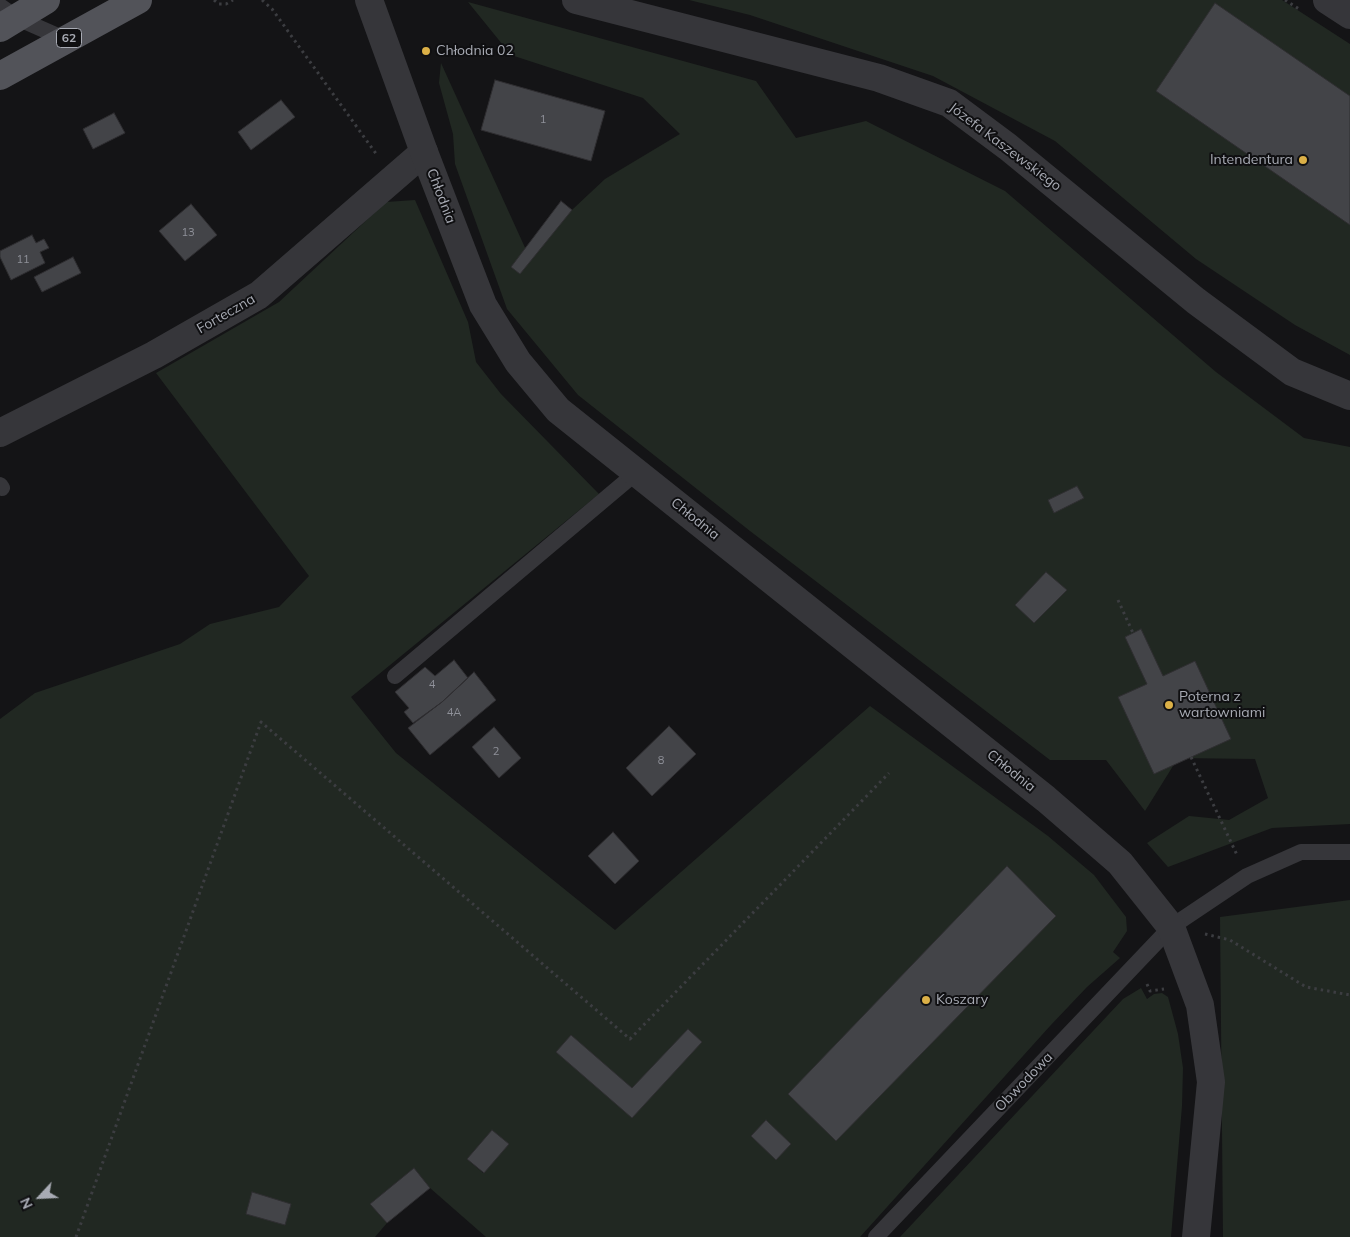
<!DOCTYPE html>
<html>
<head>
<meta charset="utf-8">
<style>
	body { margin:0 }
	#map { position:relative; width:1350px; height:1237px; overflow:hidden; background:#141416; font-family:Mulish,sans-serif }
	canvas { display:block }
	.north { position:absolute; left:15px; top:1172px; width:50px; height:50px; -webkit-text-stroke:4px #0f0f11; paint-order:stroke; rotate:245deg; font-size:14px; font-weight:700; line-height:20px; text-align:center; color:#a8abb4 }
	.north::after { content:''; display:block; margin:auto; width:18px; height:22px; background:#a8abb4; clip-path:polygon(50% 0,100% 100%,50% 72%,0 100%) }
</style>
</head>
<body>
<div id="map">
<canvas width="1350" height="1237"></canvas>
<div class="north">N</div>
</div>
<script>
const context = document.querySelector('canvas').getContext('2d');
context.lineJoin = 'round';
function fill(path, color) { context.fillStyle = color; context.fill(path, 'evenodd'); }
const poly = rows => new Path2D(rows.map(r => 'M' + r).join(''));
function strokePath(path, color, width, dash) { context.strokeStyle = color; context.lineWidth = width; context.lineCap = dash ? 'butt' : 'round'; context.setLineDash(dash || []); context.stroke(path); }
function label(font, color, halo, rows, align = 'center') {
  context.font = font + ' Mulish,sans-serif'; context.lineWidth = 4; context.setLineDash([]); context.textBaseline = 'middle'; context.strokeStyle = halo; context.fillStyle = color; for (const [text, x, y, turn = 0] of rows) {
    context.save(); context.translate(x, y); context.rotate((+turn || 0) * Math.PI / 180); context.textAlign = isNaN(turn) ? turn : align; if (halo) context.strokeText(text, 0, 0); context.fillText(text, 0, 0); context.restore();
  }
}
fill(poly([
	[689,0,1282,0,1350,44,1350,355,1295,325,1196,259,1055,141,933,76,750,15],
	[468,2,756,81,796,138,866,121,1005,191,1216,372,1304,438,1350,447,1350,824,1272,828,1168,867,1147,843,1189,816,1229,820,1268,798,1255,759,1178,758,1145,811,1106,760,1050,760,750,531,578,395,507,309,455,164,453,134,439,83,441,63,527,252,605,179,680,134,643,98,511,55],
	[415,200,468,322,476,362,501,394,599,494,351,697,396,753,615,930,870,706,1048,836,1094,875,1126,917,1127,931,1113,952,1120,958,1087,987,1050,1026,860,1237,486,1237,430,1188,414,1168,370,1204,387,1223,375,1237,0,1237,0,719,35,693,180,644,210,624,279,607,309,576,156,373,279,302,386,202],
	[492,1130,508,1144,483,1173,467,1159],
	[1350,900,1350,1237,1223,1237,1220,917],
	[1141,988,1147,999,1154,994,1162,993,1168,997,1178,1034,1183,1068,1182,1106,1171,1237,900,1237,1123,999]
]), '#212822');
const building = poly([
	[1215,3,1350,96,1350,225,1156,91,1215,3],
	[495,80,605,111,591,161,481,130,495,80],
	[281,100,295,117,251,150,238,132,281,100],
	[114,113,125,133,93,149,83,129,114,113],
	[561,201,572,210,520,274,511,267,561,201],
	[191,204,217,235,185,261,159,231,191,204],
	[32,235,36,243,44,239,49,248,40,252,45,263,11,280,0,257,0,251,32,235],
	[73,257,81,273,42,292,34,277,73,257],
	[1077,486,1084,498,1054,513,1048,500,1077,486],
	[1046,572,1067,590,1034,623,1015,605,1046,572],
	[1141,629,1163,676,1195,661,1231,739,1154,774,1118,697,1147,684,1125,637,1141,629],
	[454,660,468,678,442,702,413,723,404,712,409,708,395,692,425,667,435,676,454,660],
	[474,672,496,700,430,755,408,728,442,702,474,672],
	[669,726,696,754,652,796,626,768,669,726],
	[494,727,521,758,499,778,472,747,494,727],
	[613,832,639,861,615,884,588,856,613,832],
	[1007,866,1056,916,836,1141,788,1094,1007,866],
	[688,1029,702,1042,632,1118,556,1052,571,1035,632,1088,688,1029],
	[766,1120,791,1144,776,1160,751,1136,766,1120],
	[492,1130,509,1144,484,1173,467,1159,492,1130],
	[414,1168,430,1188,387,1223,370,1204,414,1168],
	[252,1192,291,1204,285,1225,246,1214,252,1192]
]);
fill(building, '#434448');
strokePath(building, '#2f2e31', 1);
strokePath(poly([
	[214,0,219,4,226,4,233,0],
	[262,0,272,9,377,155],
	[1285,0,1299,9],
	[1118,600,1133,633],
	[1191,757,1237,855],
	[1205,934,1230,940,1306,987,1350,995],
	[1147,984,1150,991,1164,989],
	[76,1237,261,722,630,1039,889,773]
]), '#3c3d41', 3, [2.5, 4]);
strokePath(poly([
	[0,6,17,18,67,40],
	[0,485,2,488],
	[395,676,637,472],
	[876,1237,1171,927,1247,876,1301,852,1350,852]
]), '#36363a', 16);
strokePath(poly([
	[576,0,879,78,949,103,1008,147,1196,301,1292,372,1350,396],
	[1327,0,1350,15],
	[0,433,154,355,259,295,424,152]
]), '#36363a', 28);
strokePath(poly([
	[369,0,424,152,483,305,518,362,558,410,1046,799,1120,863,1171,927,1200,1005,1211,1082,1196,1237]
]), '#36363a', 28);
strokePath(poly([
	[0,28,46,0],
	[0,76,138,0]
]), '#525359', 28);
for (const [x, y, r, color] of [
	[426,51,5,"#dbb047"],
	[1303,160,5,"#dbb047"],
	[1169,705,5,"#dbb047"],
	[926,1000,5,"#dbb047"]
]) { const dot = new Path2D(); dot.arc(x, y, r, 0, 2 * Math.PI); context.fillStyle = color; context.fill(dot); strokePath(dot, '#0f0f11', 2); }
label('11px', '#8f9199', null, [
	["1",543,120],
	["13",188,233],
	["11",23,260],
	["4",432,685],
	["4A",454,713],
	["2",496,752],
	["8",661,761]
]);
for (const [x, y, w] of [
	[69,38,25]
]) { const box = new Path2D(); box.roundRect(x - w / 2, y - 9.5, w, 19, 4); context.fillStyle = '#0f0f11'; context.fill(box); strokePath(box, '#a8abb4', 1); }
label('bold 12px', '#a8abb4', null, [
	["62",69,38]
]);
label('14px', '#a8abb4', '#0f0f11', [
	["Chłodnia 02",436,51],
	["Intendentura",1293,160,"right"],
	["Poterna z",1179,697],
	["wartowniami",1179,713],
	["Koszary",936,1000]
], 'left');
label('14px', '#a8abb4', '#0f0f11', [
	["Józefa Kaszewskiego",1005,147,37],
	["Chłodnia",441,196,69],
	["Forteczna",226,314,-30],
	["Chłodnia",695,519,39],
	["Chłodnia",1011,771,39],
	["Obwodowa",1024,1082,-46]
]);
</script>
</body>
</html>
